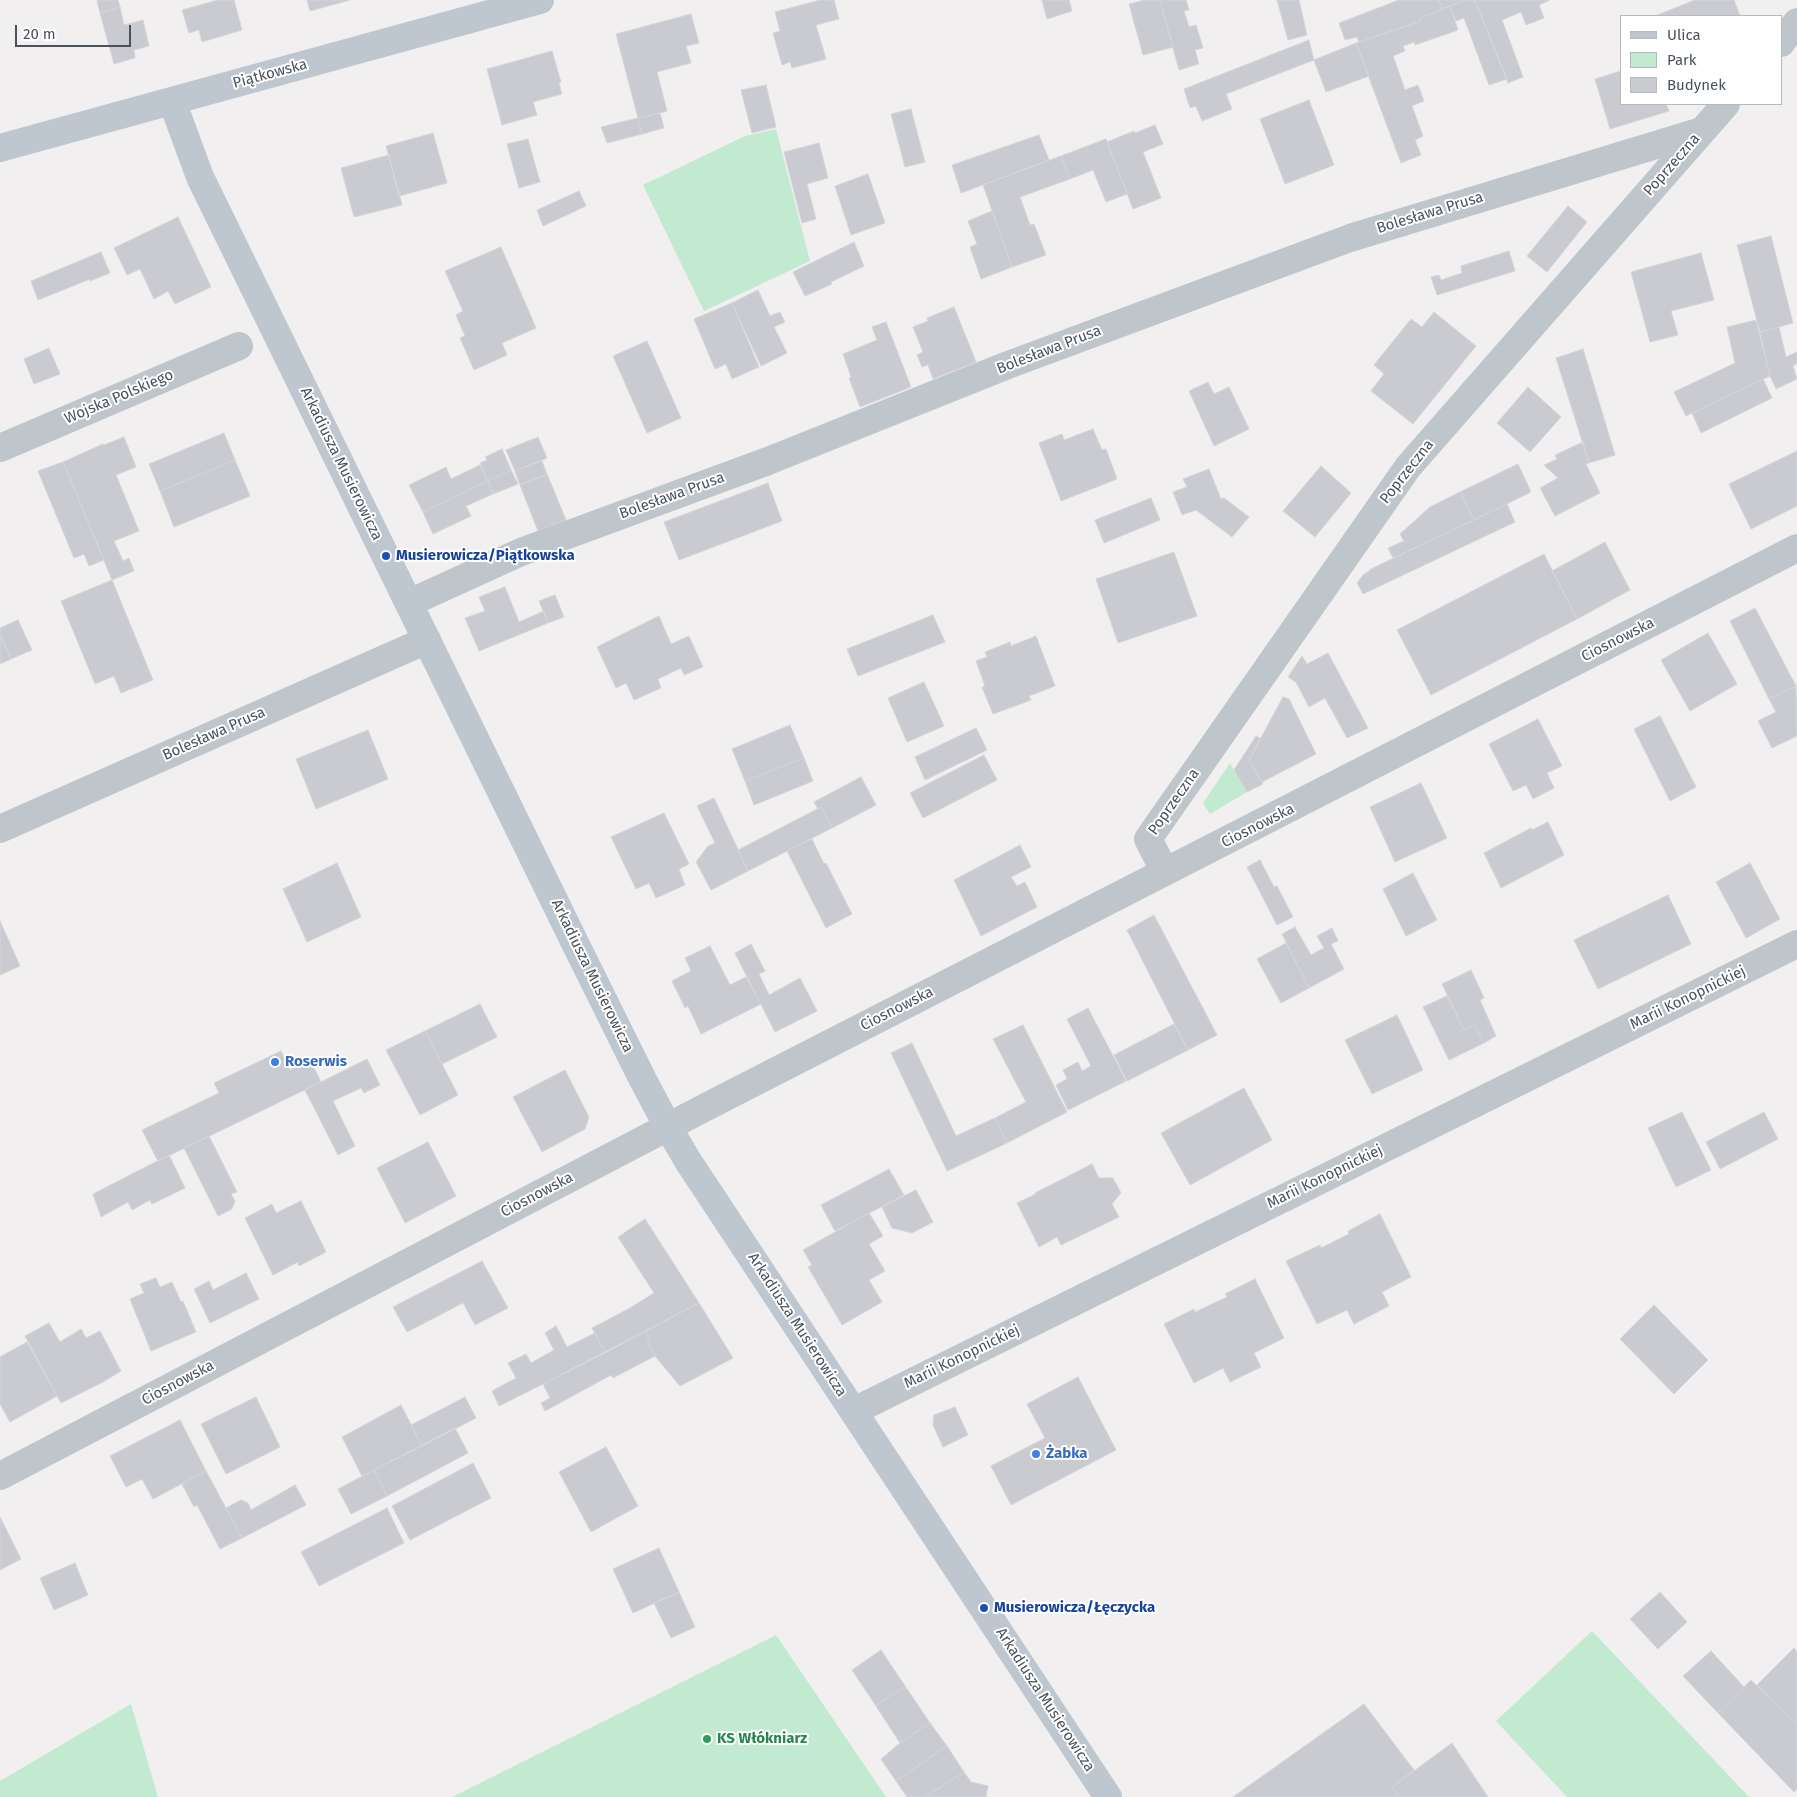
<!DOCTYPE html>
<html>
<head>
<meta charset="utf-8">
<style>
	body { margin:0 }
	#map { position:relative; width:1797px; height:1797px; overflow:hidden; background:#f1efef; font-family:"Fira Sans",sans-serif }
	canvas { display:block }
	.legend { position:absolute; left:1620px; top:15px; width:162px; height:90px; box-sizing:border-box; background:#fff; border:1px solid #b6babd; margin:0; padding:6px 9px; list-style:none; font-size:15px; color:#49525a }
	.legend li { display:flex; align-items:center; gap:10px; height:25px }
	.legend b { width:25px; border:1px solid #b6babd }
	.scale { position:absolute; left:15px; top:25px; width:116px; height:22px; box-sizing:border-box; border:2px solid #49525a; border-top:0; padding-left:6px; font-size:15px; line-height:18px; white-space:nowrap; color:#49525a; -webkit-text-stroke:4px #fff; paint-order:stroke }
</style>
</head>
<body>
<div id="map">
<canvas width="1797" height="1797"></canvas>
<ul class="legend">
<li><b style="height:6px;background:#bec7d0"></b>Ulica</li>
<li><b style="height:14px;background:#c1ead0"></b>Park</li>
<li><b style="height:14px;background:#c9cbd1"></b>Budynek</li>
</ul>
<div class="scale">20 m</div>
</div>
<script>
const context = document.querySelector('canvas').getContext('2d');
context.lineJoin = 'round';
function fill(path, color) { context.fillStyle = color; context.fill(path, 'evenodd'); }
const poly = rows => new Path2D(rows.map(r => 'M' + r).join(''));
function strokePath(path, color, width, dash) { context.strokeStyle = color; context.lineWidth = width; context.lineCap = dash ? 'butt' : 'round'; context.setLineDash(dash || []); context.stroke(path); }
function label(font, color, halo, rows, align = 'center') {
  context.font = font + ' "Fira Sans",sans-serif'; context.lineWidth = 4; context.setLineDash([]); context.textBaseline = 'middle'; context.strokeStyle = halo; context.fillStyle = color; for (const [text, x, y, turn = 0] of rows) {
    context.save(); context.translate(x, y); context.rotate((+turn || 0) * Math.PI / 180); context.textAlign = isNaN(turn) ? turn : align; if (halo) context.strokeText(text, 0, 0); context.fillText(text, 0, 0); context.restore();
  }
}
fill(poly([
	[776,129,810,261,704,311,643,185,745,136],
	[1230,763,1247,792,1210,814,1203,803],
	[1592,1631,1749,1797,1567,1797,1496,1721],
	[776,1635,886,1797,452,1797],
	[131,1704,158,1797,0,1797,0,1781]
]), '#c1ead0');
const building = poly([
	[97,0,118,0,120,7,100,13,97,0],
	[218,0,234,0,242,30,202,42,199,30,189,33,182,10,218,0],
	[307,0,350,0,310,11,307,0],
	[820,0,834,0,839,19,816,25,826,59,792,68,790,62,782,65,773,33,780,31,775,12,820,0],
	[1042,0,1069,0,1072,11,1047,19,1042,0],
	[1145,0,1160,0,1173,47,1143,55,1129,4,1145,0],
	[1160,0,1186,0,1189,10,1184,11,1189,27,1196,25,1203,48,1195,50,1199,64,1179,70,1160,0],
	[1277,0,1299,0,1307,35,1288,40,1277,0],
	[1399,0,1439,0,1442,9,1421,18,1421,21,1359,42,1357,37,1345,40,1339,23,1399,0],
	[1439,0,1465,0,1442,9,1439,0],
	[1465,0,1475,0,1507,79,1489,85,1464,18,1456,21,1450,6,1465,0],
	[1475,0,1550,0,1539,5,1544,18,1526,25,1521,12,1502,20,1523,77,1508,83,1475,0],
	[1695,0,1734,0,1740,16,1655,16,1695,0],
	[1450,6,1458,30,1415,45,1414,42,1403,46,1405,51,1393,56,1405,90,1418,85,1424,101,1412,106,1423,136,1415,140,1421,155,1401,163,1356,43,1421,21,1421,18,1450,6],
	[120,7,124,25,143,20,149,46,134,50,135,58,114,64,100,13,120,7],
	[691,14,699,43,686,46,691,63,657,72,667,111,638,118,616,34,691,14],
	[1309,40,1314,60,1226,94,1232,109,1202,121,1196,106,1190,108,1184,89,1309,40],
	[1356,43,1369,76,1326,92,1314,60,1356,43],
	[552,51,561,82,559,83,562,94,533,102,537,115,502,125,487,69,552,51],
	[1621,71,1621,104,1666,104,1669,111,1610,129,1595,79,1621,71],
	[766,85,776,127,752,133,741,90,766,85],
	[1309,100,1334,165,1285,184,1260,119,1309,100],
	[911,109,925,162,905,167,891,114,911,109],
	[660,113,664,128,642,134,638,118,660,113],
	[638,118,642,134,607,143,601,127,638,118],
	[1155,125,1163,144,1143,152,1161,198,1133,209,1107,142,1134,131,1135,133,1155,125],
	[433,133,447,183,399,196,386,146,433,133],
	[1039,135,1049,160,961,193,952,165,1039,135],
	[528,139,540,182,519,188,507,144,528,139],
	[1106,139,1127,194,1106,202,1093,170,1070,179,1061,156,1106,139],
	[819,143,828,178,807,184,816,219,802,223,784,152,819,143],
	[389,155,402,205,354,217,341,168,389,155],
	[1061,156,1070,179,1020,197,1030,225,1034,224,1046,255,1012,267,983,185,1061,156],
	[868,174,885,223,851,235,835,186,868,174],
	[579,191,586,206,543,226,537,210,579,191],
	[1568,206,1587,222,1547,272,1527,256,1568,206],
	[992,211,1012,267,981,279,970,247,977,244,968,221,992,211],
	[178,217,211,287,175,304,168,291,154,299,140,269,127,275,114,248,178,217],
	[1771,236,1793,323,1760,332,1737,245,1771,236],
	[854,242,864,266,831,282,832,284,805,296,793,272,854,242],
	[501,247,536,328,502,343,507,355,474,370,460,338,465,336,456,315,463,311,445,271,501,247],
	[1509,251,1515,271,1437,295,1431,277,1439,275,1441,280,1462,273,1461,266,1509,251],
	[101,252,110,273,90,281,90,279,38,300,31,281,101,252],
	[1701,253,1714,300,1671,311,1678,335,1650,342,1631,272,1701,253],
	[758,290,770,316,780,312,785,322,774,327,787,353,761,366,732,303,758,290],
	[732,303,759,367,732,379,726,364,715,369,694,319,732,303],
	[954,307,976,362,933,379,928,365,922,367,917,355,923,352,913,327,928,321,927,318,954,307],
	[1434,312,1476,346,1413,424,1371,391,1384,374,1374,365,1411,319,1422,327,1434,312],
	[1756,320,1770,376,1686,416,1674,392,1735,363,1727,327,1756,320],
	[886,322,911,387,860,407,849,378,851,377,843,354,877,340,872,327,886,322],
	[1779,327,1786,357,1797,352,1797,363,1793,366,1797,379,1776,389,1770,376,1760,332,1779,327],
	[647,341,681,418,647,433,613,356,647,341],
	[49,348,60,374,34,384,24,359,49,348],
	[1583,349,1615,455,1589,463,1556,358,1583,349],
	[1763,379,1772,398,1701,433,1692,413,1763,379],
	[1208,382,1214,394,1229,387,1249,429,1214,446,1189,391,1208,382],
	[1528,387,1561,417,1530,452,1497,423,1528,387],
	[1093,429,1102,450,1106,449,1117,479,1061,501,1039,443,1062,434,1064,440,1093,429],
	[224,433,235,460,160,491,149,464,224,433],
	[124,437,136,467,116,475,139,531,114,541,123,561,129,558,134,571,112,580,63,462,103,444,104,445,124,437],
	[538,437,547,458,515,471,506,450,538,437],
	[1583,442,1589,463,1586,464,1600,493,1555,516,1540,488,1558,478,1544,465,1557,459,1555,455,1583,442],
	[502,449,511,470,488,481,480,463,487,460,485,457,502,449],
	[1797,451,1797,506,1751,529,1729,484,1797,451],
	[235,460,250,496,174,527,160,491,235,460],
	[542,461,547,474,520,485,515,471,542,461],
	[63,462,104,560,89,566,84,554,74,558,38,471,63,462],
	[1518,464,1531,492,1474,520,1460,492,1518,464],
	[480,465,488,481,423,512,409,485,446,467,451,479,480,465],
	[1321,466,1351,493,1315,537,1283,511,1321,466],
	[1209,469,1221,499,1224,498,1249,517,1232,537,1196,510,1182,515,1173,492,1187,487,1183,479,1209,469],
	[511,470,518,484,493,494,488,481,511,470],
	[547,474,566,520,538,531,520,485,547,474],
	[488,481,493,494,466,506,471,516,433,534,423,512,488,481],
	[768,483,782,521,679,560,664,522,768,483],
	[1460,492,1474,520,1393,558,1388,548,1404,541,1400,534,1430,507,1460,492],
	[1151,498,1160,520,1104,543,1095,520,1151,498],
	[1507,504,1515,522,1363,594,1357,583,1364,574,1370,571,1369,570,1507,504],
	[1605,542,1630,590,1577,619,1552,571,1605,542],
	[1174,552,1197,616,1118,643,1096,579,1174,552],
	[1544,554,1577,619,1431,695,1397,630,1544,554],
	[112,580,153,680,121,693,114,676,95,684,61,601,112,580],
	[505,587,519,622,544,611,548,623,479,651,465,618,485,611,479,597,505,587],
	[555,595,564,617,548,623,539,601,555,595],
	[1755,608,1796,686,1769,699,1730,621,1755,608],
	[933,615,945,642,858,676,847,649,933,615],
	[659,616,671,644,689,636,703,667,684,675,681,668,658,679,661,688,634,700,626,683,616,688,597,647,659,616],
	[18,620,32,650,11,659,0,635,0,628,18,620],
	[1708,633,1737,684,1690,711,1661,660,1708,633],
	[0,635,11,659,0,664,0,635],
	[1036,636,1055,686,1029,696,1031,700,993,714,982,687,985,686,976,661,987,657,985,652,1010,642,1011,646,1036,636],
	[1328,653,1368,728,1347,738,1325,698,1309,707,1296,682,1288,677,1302,656,1307,664,1328,653],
	[924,682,944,726,907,742,888,698,924,682],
	[1796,686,1797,736,1772,748,1758,721,1776,712,1769,699,1796,686],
	[1283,697,1289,699,1316,754,1262,782,1249,760,1283,697],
	[1660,716,1696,787,1670,801,1634,729,1660,716],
	[1538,719,1562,766,1547,773,1554,788,1533,799,1526,785,1513,791,1489,744,1538,719],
	[790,725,804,758,745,781,732,749,790,725],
	[976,728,987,750,925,780,915,757,976,728],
	[368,730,388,779,316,809,296,759,368,730],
	[1256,736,1261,739,1249,760,1263,784,1247,792,1234,770,1256,736],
	[984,755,997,780,923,818,910,793,984,755],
	[804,758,813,781,754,805,745,781,804,758],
	[861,777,876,805,832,828,821,807,818,809,814,802,861,777],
	[1421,783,1447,838,1395,862,1370,807,1421,783],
	[714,798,748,871,711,890,696,862,708,846,715,843,697,806,714,798],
	[821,807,832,828,748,871,738,850,821,807],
	[664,813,689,864,679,869,685,885,656,898,649,883,636,889,611,837,664,813],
	[1548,822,1564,855,1501,888,1484,853,1531,828,1532,830,1548,822],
	[812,839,824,864,826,863,852,914,826,928,787,851,812,839],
	[1020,845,1031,867,1011,877,1017,886,1025,882,1037,907,981,936,954,880,1020,845],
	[1260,860,1274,887,1277,886,1293,917,1277,925,1247,867,1260,860],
	[337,863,361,917,307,942,283,889,337,863],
	[1750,863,1780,919,1746,938,1716,882,1750,863],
	[1413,873,1437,920,1406,936,1383,889,1413,873],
	[1668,895,1691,944,1598,989,1574,940,1668,895],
	[1154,915,1217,1035,1188,1050,1127,930,1154,915],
	[0,921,20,966,0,975,0,921],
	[1295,927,1311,955,1324,948,1317,936,1332,928,1338,941,1331,944,1344,969,1309,988,1282,934,1295,927],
	[1286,943,1309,988,1281,1003,1257,959,1286,943],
	[751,944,765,971,759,974,769,995,800,978,817,1011,775,1032,735,953,751,944],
	[710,946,730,985,746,977,761,1004,701,1034,688,1006,685,1008,672,981,691,971,685,958,710,946],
	[1471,970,1484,998,1480,1000,1496,1036,1484,1043,1475,1025,1464,1030,1442,984,1471,970],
	[1447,996,1464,1030,1475,1025,1484,1043,1449,1060,1423,1007,1447,996],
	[480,1004,497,1037,442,1064,425,1031,480,1004],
	[1088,1008,1126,1081,1068,1110,1056,1085,1067,1079,1063,1070,1078,1062,1082,1071,1091,1066,1067,1019,1088,1008],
	[1397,1015,1423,1070,1372,1094,1345,1040,1397,1015],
	[1174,1024,1188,1050,1127,1081,1114,1055,1174,1024],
	[1023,1025,1067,1112,1007,1143,995,1118,1026,1102,993,1039,1023,1025],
	[425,1031,458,1095,420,1115,386,1050,425,1031],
	[912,1043,956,1136,995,1118,1007,1143,947,1171,891,1053,912,1043],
	[281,1051,290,1070,310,1060,321,1082,158,1161,142,1130,219,1093,214,1083,281,1051],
	[367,1059,380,1085,364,1093,361,1088,333,1101,355,1146,338,1155,305,1090,367,1059],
	[565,1070,589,1117,585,1129,542,1152,513,1097,565,1070],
	[1244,1088,1272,1140,1190,1185,1161,1133,1244,1088],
	[1682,1112,1711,1170,1676,1187,1648,1128,1682,1112],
	[1764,1112,1778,1139,1720,1169,1706,1142,1764,1112],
	[209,1136,237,1192,231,1194,235,1201,232,1209,218,1216,184,1148,209,1136],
	[428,1142,456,1196,405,1223,377,1168,428,1142],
	[169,1155,185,1188,152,1204,150,1200,132,1210,128,1202,101,1217,93,1194,169,1155],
	[1092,1164,1099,1178,1113,1178,1121,1193,1112,1204,1119,1217,1061,1245,1057,1237,1039,1247,1017,1203,1036,1194,1035,1193,1092,1164],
	[889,1169,904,1195,835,1231,821,1205,889,1169],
	[916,1190,933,1222,912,1233,892,1228,882,1207,916,1190],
	[301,1201,326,1252,299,1266,298,1262,273,1275,245,1218,272,1204,276,1213,301,1201],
	[869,1213,883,1236,869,1244,885,1271,869,1280,882,1302,842,1325,808,1267,812,1265,803,1250,869,1213],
	[1380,1214,1411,1277,1382,1292,1389,1306,1354,1324,1347,1310,1317,1324,1286,1261,1320,1245,1321,1248,1349,1234,1348,1231,1380,1214],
	[645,1219,699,1303,605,1353,592,1328,630,1308,654,1293,618,1237,645,1219],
	[482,1261,508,1308,475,1325,463,1303,407,1332,393,1307,482,1261],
	[246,1273,259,1299,210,1323,194,1289,209,1281,213,1290,246,1273],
	[156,1278,160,1287,172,1282,181,1302,183,1301,196,1332,151,1351,130,1299,144,1293,140,1284,156,1278],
	[1255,1279,1284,1338,1254,1353,1261,1367,1230,1382,1223,1368,1194,1383,1164,1324,1194,1309,1195,1312,1227,1297,1225,1294,1255,1279],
	[699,1303,733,1358,680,1386,655,1356,647,1341,650,1339,645,1331,699,1303],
	[1654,1305,1708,1360,1674,1394,1620,1339,1654,1305],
	[49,1323,60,1342,81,1329,86,1338,100,1331,121,1371,103,1382,61,1403,25,1336,49,1323],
	[556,1326,567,1347,595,1333,605,1353,499,1406,492,1391,516,1378,508,1363,526,1354,531,1363,554,1350,545,1333,556,1326],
	[645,1331,650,1339,647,1341,655,1356,613,1378,611,1375,545,1411,541,1403,550,1398,543,1384,645,1331],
	[27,1342,57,1396,10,1422,0,1404,0,1357,27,1342],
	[1078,1377,1116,1450,1011,1505,991,1466,1045,1438,1027,1404,1078,1377],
	[256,1397,280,1447,226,1474,201,1424,256,1397],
	[465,1397,476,1418,422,1446,411,1425,465,1397],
	[401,1405,422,1446,362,1476,342,1437,401,1405],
	[955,1407,968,1435,943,1447,933,1425,934,1415,955,1407],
	[180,1420,206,1471,153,1499,142,1479,126,1487,110,1456,180,1420],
	[455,1428,468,1453,387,1496,374,1470,455,1428],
	[606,1447,638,1506,591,1532,559,1472,606,1447],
	[473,1463,491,1498,410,1540,392,1506,473,1463],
	[374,1470,387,1496,351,1514,338,1489,374,1470],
	[206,1471,242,1538,220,1549,197,1505,194,1507,182,1484,206,1471],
	[295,1485,306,1505,242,1538,226,1508,241,1500,248,1503,251,1510,295,1485],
	[387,1508,404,1543,319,1586,301,1552,387,1508],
	[0,1517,21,1559,0,1570,0,1517],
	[659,1548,679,1592,633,1613,613,1569,659,1548],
	[75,1563,88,1595,54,1610,40,1578,75,1563],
	[679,1592,695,1627,671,1638,654,1603,679,1592],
	[1660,1592,1687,1622,1658,1649,1630,1619,1660,1592],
	[1794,1648,1797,1652,1797,1726,1757,1685,1794,1648],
	[881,1650,905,1686,876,1706,852,1670,881,1650],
	[1711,1651,1744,1687,1718,1713,1683,1676,1711,1651],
	[1751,1680,1797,1726,1797,1789,1794,1792,1718,1713,1751,1680],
	[905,1686,930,1723,900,1743,876,1706,905,1686],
	[1364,1704,1414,1770,1392,1787,1399,1797,1233,1797,1364,1704],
	[930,1723,947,1746,896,1781,881,1759,900,1743,930,1723],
	[1452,1743,1488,1797,1399,1797,1392,1787,1452,1743],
	[947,1746,964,1772,925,1797,907,1797,896,1781,947,1746],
	[964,1772,971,1782,988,1786,986,1797,925,1797,964,1772]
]);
fill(building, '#c9cbd1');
strokePath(building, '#d3d5d9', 1);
strokePath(poly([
	[1781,43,1797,22],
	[0,448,239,346],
	[409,603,521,552,768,461,1008,365,1350,238,1702,131],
	[0,829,427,640],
	[1165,872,1148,839,1408,467,1726,104],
	[854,1411,1797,944],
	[0,1476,706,1107,1797,548]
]), '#bec6cc', 28);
strokePath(poly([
	[172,101,200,177,575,943,643,1080,668,1127,688,1161,1108,1797],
	[0,148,540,0]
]), '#bec7d0', 28);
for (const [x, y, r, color] of [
	[386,556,5,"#1a4fb4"],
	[275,1062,5,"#3f7fe0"],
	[1036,1454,5,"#3f7fe0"],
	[984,1608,5,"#1a4fb4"],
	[707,1739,5,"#2e9e5b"]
]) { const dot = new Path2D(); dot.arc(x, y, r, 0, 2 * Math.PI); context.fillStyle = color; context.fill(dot); strokePath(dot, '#fff', 2); }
label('15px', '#49525a', '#fff', [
	["Piątkowska",270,74,-15],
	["Poprzeczna",1672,165,-49],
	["Bolesława Prusa",1430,213,-17],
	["Bolesława Prusa",1049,350,-21],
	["Wojska Polskiego",119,397,-23],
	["Arkadiusza Musierowicza",341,464,64],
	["Poprzeczna",1407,472,-52],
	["Bolesława Prusa",672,496,-20],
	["Ciosnowska",1618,640,-27],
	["Bolesława Prusa",214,734,-24],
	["Poprzeczna",1174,802,-55],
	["Ciosnowska",1258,826,-27],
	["Arkadiusza Musierowicza",592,976,64],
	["Marii Konopnickiej",1688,998,-26],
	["Ciosnowska",897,1009,-27],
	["Marii Konopnickiej",1325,1177,-26],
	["Ciosnowska",537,1195,-28],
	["Arkadiusza Musierowicza",797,1325,57],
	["Marii Konopnickiej",962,1357,-26],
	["Ciosnowska",178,1383,-28],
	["Arkadiusza Musierowicza",1045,1700,57]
]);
label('bold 15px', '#164399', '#fff', [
	["Musierowicza/Piątkowska",396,556],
	["Musierowicza/Łęczycka",994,1608]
], 'left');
label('bold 15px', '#366cbe', '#fff', [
	["Roserwis",285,1062],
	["Żabka",1046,1454]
], 'left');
label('bold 15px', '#27864d', '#fff', [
	["KS Włókniarz",717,1739]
], 'left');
</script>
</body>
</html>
